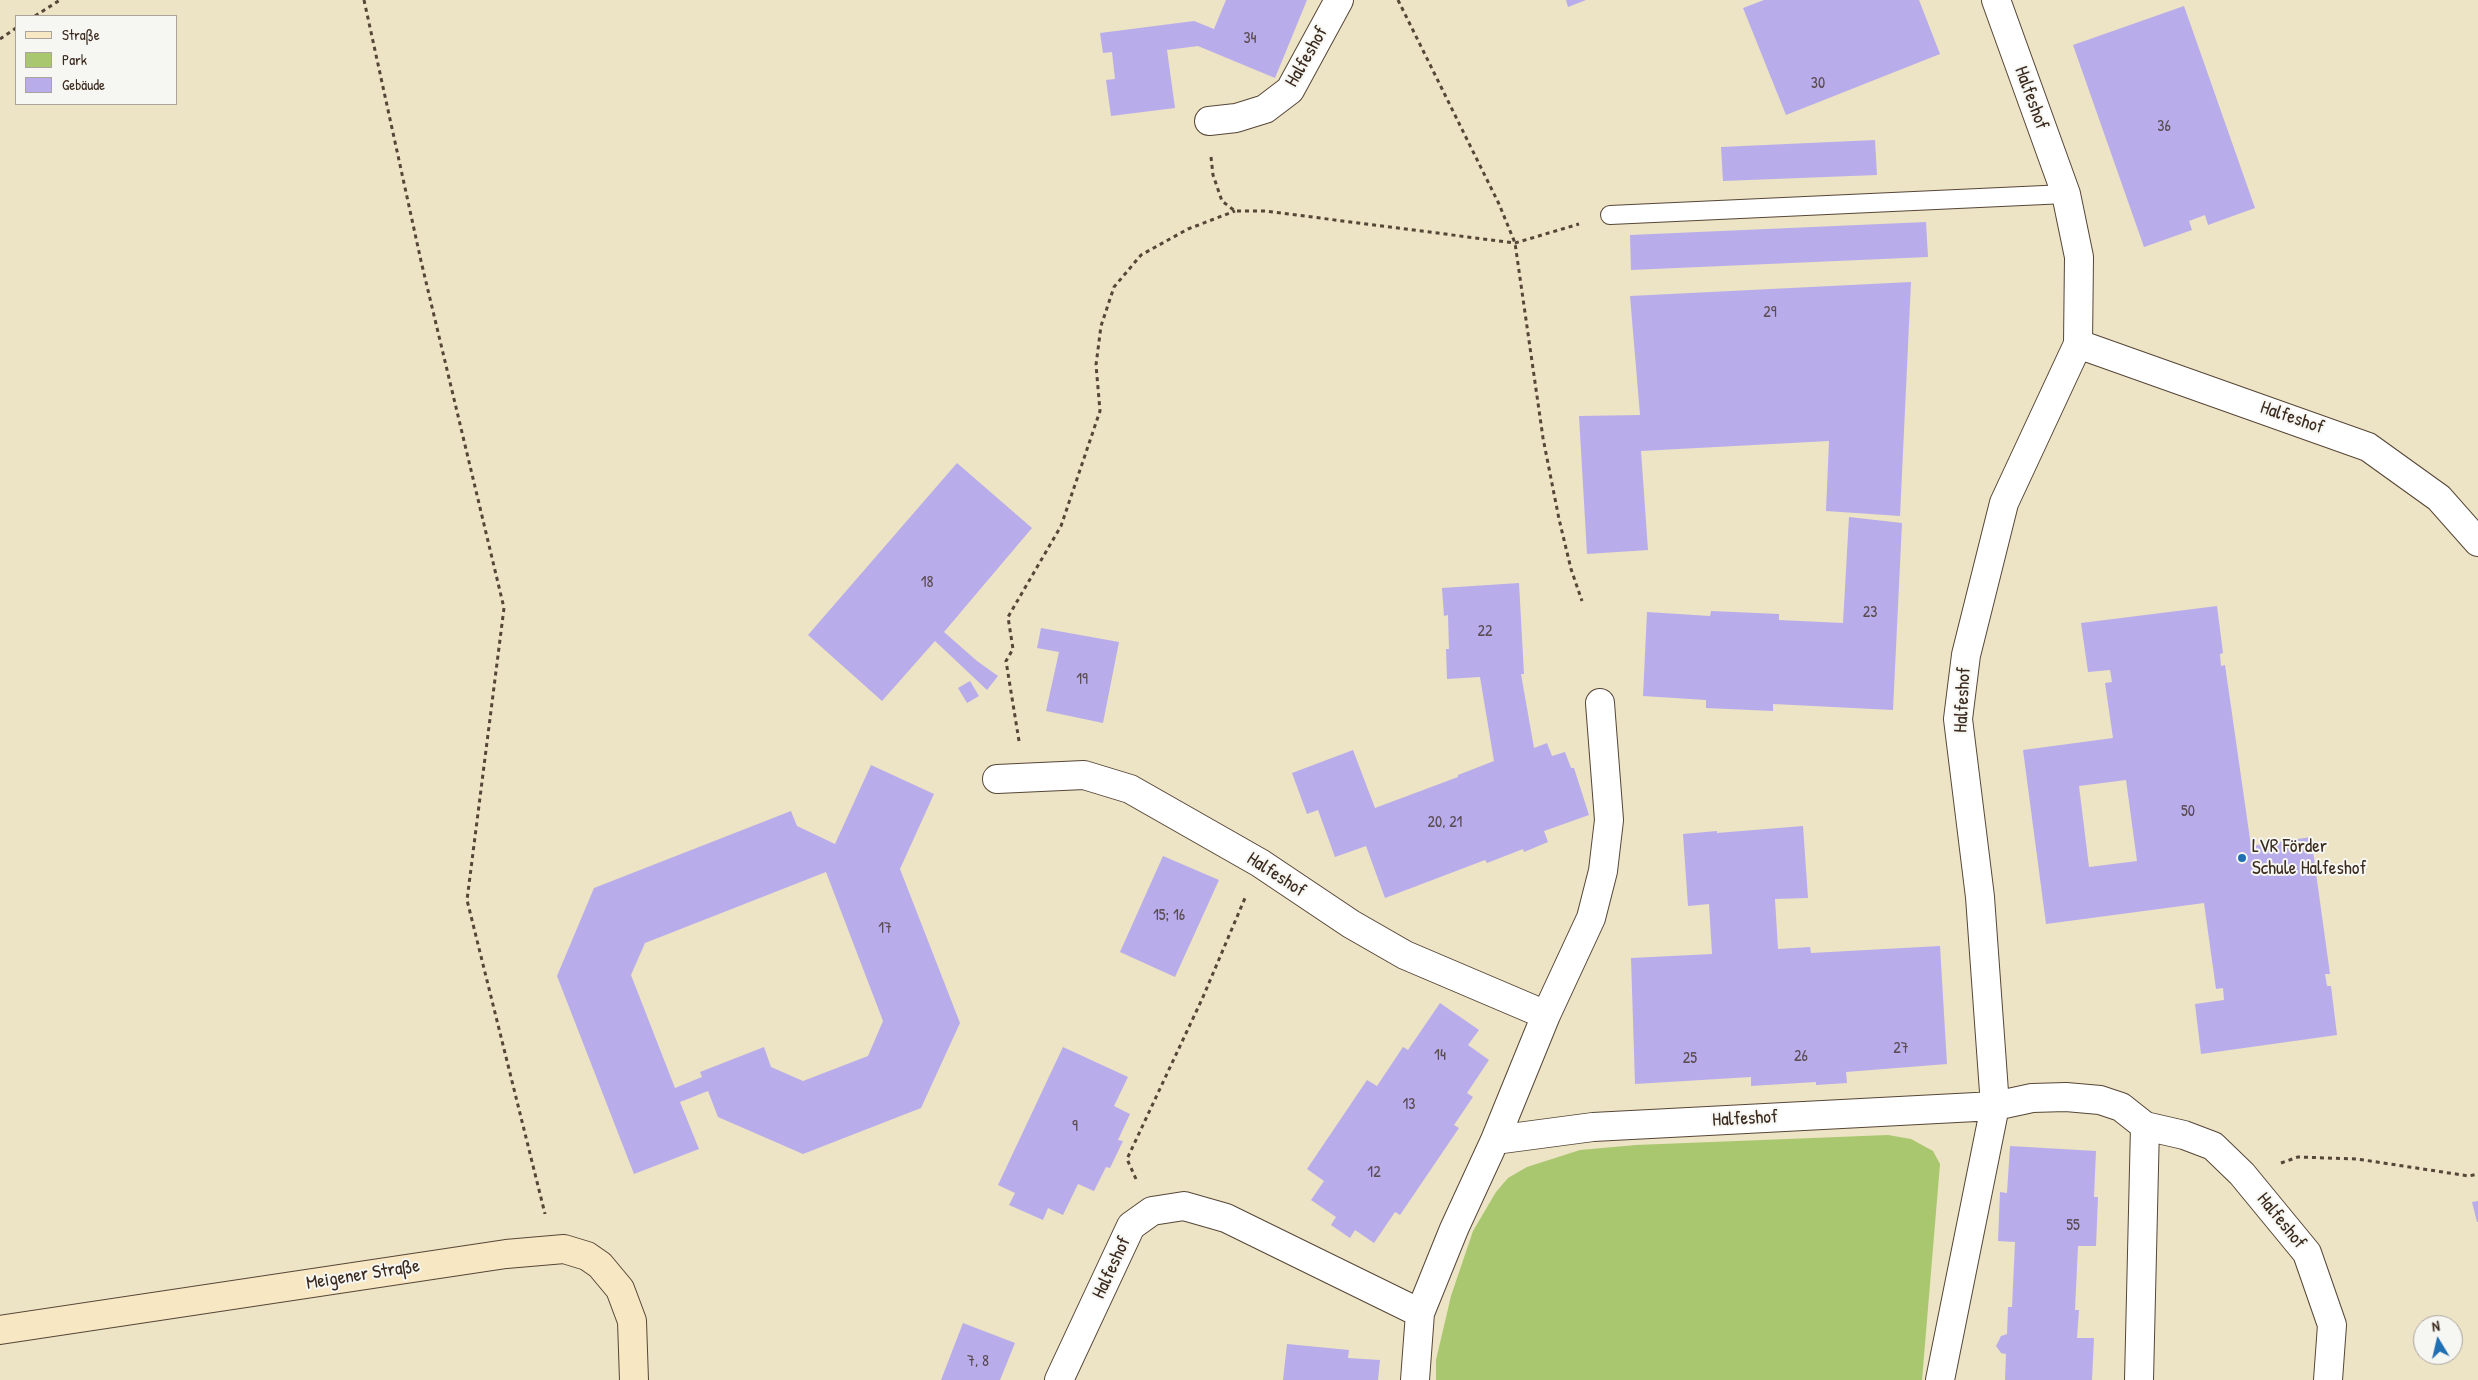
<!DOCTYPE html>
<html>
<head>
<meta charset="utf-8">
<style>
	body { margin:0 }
	#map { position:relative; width:2478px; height:1380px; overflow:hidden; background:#ede3c5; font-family:"Patrick Hand",sans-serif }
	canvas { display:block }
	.legend { position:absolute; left:15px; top:15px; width:162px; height:90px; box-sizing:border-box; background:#f6f6f2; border:1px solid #aba49d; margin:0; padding:6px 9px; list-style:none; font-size:15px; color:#3b2a1e }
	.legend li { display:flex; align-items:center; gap:10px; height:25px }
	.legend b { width:25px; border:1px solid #aba49d }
	.north { position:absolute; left:2413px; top:1315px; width:50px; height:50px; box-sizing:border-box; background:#f6f6f2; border:1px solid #aba49d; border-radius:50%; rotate:351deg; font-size:14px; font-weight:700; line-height:20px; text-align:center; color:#3b2a1e }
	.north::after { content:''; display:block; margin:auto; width:18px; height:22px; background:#1f6fb2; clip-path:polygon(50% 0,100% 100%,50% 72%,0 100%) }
</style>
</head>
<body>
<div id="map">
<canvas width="2478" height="1380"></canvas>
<ul class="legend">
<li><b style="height:6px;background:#f7e8c3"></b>Straße</li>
<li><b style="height:14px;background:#a9c76e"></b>Park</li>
<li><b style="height:14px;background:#b8adea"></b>Gebäude</li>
</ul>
<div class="north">N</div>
</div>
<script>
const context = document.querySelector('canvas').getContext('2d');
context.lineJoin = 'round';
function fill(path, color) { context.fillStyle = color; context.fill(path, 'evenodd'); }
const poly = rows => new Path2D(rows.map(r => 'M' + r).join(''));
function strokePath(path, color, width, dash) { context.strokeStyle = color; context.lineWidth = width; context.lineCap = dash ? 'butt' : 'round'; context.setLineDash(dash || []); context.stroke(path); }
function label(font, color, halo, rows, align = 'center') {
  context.font = font + ' "Patrick Hand",sans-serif'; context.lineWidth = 4; context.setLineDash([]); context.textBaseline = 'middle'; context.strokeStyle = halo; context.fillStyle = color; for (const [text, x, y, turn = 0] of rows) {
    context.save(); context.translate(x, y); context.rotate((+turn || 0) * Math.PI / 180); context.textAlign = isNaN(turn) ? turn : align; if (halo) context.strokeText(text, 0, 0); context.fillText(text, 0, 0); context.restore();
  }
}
fill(poly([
	[1888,1135,1911,1139,1933,1151,1940,1164,1922,1380,1436,1380,1436,1360,1451,1296,1473,1231,1496,1192,1508,1178,1527,1167,1580,1150,1636,1145]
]), '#a9c76e');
fill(poly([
	[1226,0,1307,0,1275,78,1198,46,1167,50,1175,108,1111,116,1106,80,1115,79,1112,52,1103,53,1100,33,1194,21,1214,29],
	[1566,0,1586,0,1568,7],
	[1764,0,1919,0,1940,54,1786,115,1743,8],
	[2184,6,2255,208,2208,225,2205,215,2189,221,2192,230,2144,247,2073,45],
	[1875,140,1877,175,1723,181,1721,147],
	[1926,222,1928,257,1631,270,1630,235],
	[1911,282,1900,516,1826,511,1829,441,1641,451,1648,550,1587,554,1579,416,1640,415,1630,296],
	[957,463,1032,528,944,632,977,661,998,676,987,690,935,641,882,701,808,635],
	[1849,517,1902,523,1893,710,1773,704,1773,711,1706,708,1706,700,1643,696,1647,612,1710,616,1711,611,1779,614,1779,620,1843,623],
	[1519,583,1524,674,1521,674,1534,748,1547,743,1552,756,1565,752,1571,768,1574,768,1589,815,1544,831,1548,842,1524,852,1523,849,1487,863,1485,860,1385,898,1366,846,1335,857,1318,810,1307,814,1292,773,1353,750,1375,808,1458,777,1458,775,1494,761,1480,677,1447,679,1446,649,1449,649,1448,615,1444,616,1442,588],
	[2217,606,2223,653,2220,654,2221,666,2225,665,2251,846,2311,837,2330,974,2325,974,2327,986,2331,986,2337,1035,2201,1054,2195,1004,2224,1000,2223,988,2216,989,2204,903,2046,924,2023,750,2113,738,2105,683,2112,682,2110,670,2088,672,2081,623],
	[2126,780,2137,861,2089,867,2079,786],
	[1041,628,1119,642,1103,723,1046,711,1059,652,1037,648],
	[970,681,979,696,967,703,958,688],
	[871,765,934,794,900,869,960,1023,921,1108,803,1154,718,1117,708,1091,680,1102,699,1149,634,1174,557,976,594,888,791,811,797,826,835,844],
	[826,872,883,1021,868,1056,803,1081,771,1067,764,1047,700,1072,702,1077,675,1088,631,975,645,943],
	[1803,826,1808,898,1775,899,1778,949,1810,947,1811,953,1940,946,1947,1064,1846,1072,1847,1083,1816,1085,1816,1082,1751,1086,1751,1077,1635,1084,1631,958,1712,954,1709,904,1688,906,1683,834,1717,831,1717,833],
	[1163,856,1219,880,1175,977,1120,952],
	[1440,1003,1479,1030,1468,1045,1489,1060,1467,1093,1473,1097,1454,1125,1459,1128,1400,1215,1395,1212,1374,1243,1355,1230,1350,1238,1331,1225,1336,1217,1311,1200,1324,1181,1307,1169,1367,1080,1377,1086,1403,1047,1408,1050],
	[1063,1047,1128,1077,1114,1106,1130,1114,1118,1140,1123,1141,1110,1168,1106,1167,1094,1191,1078,1184,1063,1215,1048,1208,1043,1220,1009,1205,1015,1193,998,1185],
	[2010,1146,2096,1151,2094,1197,2098,1197,2096,1246,2078,1246,2075,1310,2079,1310,2077,1338,2094,1338,2092,1380,2005,1380,2006,1354,2001,1353,1996,1346,2001,1336,2007,1334,2008,1307,2012,1307,2015,1242,1998,1241,2000,1192,2007,1193],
	[2478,1201,2478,1222,2477,1222,2472,1202],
	[963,1323,1015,1343,1000,1380,941,1380],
	[1287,1344,1349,1350,1348,1358,1380,1360,1378,1380,1283,1380]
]), '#b8adea');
const lane = poly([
	[1610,215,2066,194]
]);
const street = poly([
	[1996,0,2066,194,2079,257,2078,344],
	[1209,121,1236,118,1265,109,1290,90,1339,0],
	[997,779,1084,775,1130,789,1260,863,1351,924,1405,955,1546,1015],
	[2145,1126,2184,1135,2213,1146,2242,1174,2307,1253,2332,1325,2328,1380],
	[1495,1140,1546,1015,1591,918,1603,871,1609,820,1600,703],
	[1059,1380,1131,1226,1152,1211,1184,1206,1226,1218,1420,1313],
	[1415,1380,1420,1313,1454,1229,1495,1140,1593,1127,1995,1106,1940,1380],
	[2139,1380,2145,1126,2121,1107,2100,1100,2066,1097,2032,1098,1995,1106,1980,897,1958,719,1966,655,2004,503,2078,344,2368,447,2439,498,2478,542]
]);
const secondary = poly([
	[0,1330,506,1254,564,1249,587,1256,600,1265,620,1289,632,1321,634,1380]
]);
strokePath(lane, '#564637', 20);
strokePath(street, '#564637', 30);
strokePath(secondary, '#564637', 30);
strokePath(poly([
	[364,0,421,261,504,608,467,900,545,1214],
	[1398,0,1499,204,1515,243,1543,438,1559,519,1571,569,1582,601],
	[35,16,60,0],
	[0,39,16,28],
	[1211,157,1213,175,1222,201,1235,211,1265,211,1515,243,1579,224],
	[1019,741,1006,661,1013,649,1008,617,1061,526,1100,411,1096,365,1101,326,1114,287,1141,255,1188,229,1235,211],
	[2281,1163,2298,1157,2357,1159,2469,1176,2478,1174],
	[1136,1179,1127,1159,1203,997,1245,898]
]), '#564637', 3, [4, 4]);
strokePath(lane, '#fff', 18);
strokePath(street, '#fff', 28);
strokePath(secondary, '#f7e8c3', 28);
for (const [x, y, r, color] of [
	[2242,858,5,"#1f6fb2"]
]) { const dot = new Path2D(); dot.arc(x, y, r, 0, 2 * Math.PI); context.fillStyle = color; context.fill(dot); strokePath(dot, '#f6f6f2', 2); }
label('16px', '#5a4b51', null, [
	["34",1250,39],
	["30",1818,84],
	["36",2164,127],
	["29",1770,313],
	["18",927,583],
	["23",1870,613],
	["22",1485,632],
	["19",1082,680],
	["50",2188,812],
	["20, 21",1445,823],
	["15; 16",1169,916],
	["17",885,929],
	["27",1901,1049],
	["14",1440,1056],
	["26",1801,1057],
	["25",1690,1059],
	["13",1409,1105],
	["9",1075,1127],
	["12",1374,1173],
	["55",2073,1226],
	["7, 8",978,1362]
]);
label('19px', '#3b2a1e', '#f6f6f2', [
	["Halfeshof",1307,57,-60],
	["Halfeshof",2031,98,70],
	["Halfeshof",2292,418,19],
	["Halfeshof",1963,700,-87],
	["Halfeshof",1276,875,33],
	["Halfeshof",1745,1119,-3],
	["Halfeshof",2281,1221,51],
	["Halfeshof",1112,1268,-65],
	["Meigener Straße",363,1275,-9]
]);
label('19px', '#3b2a1e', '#f6f6f2', [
	["LVR Förder",2252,847],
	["Schule Halfeshof",2252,869]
], 'left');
</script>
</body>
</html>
